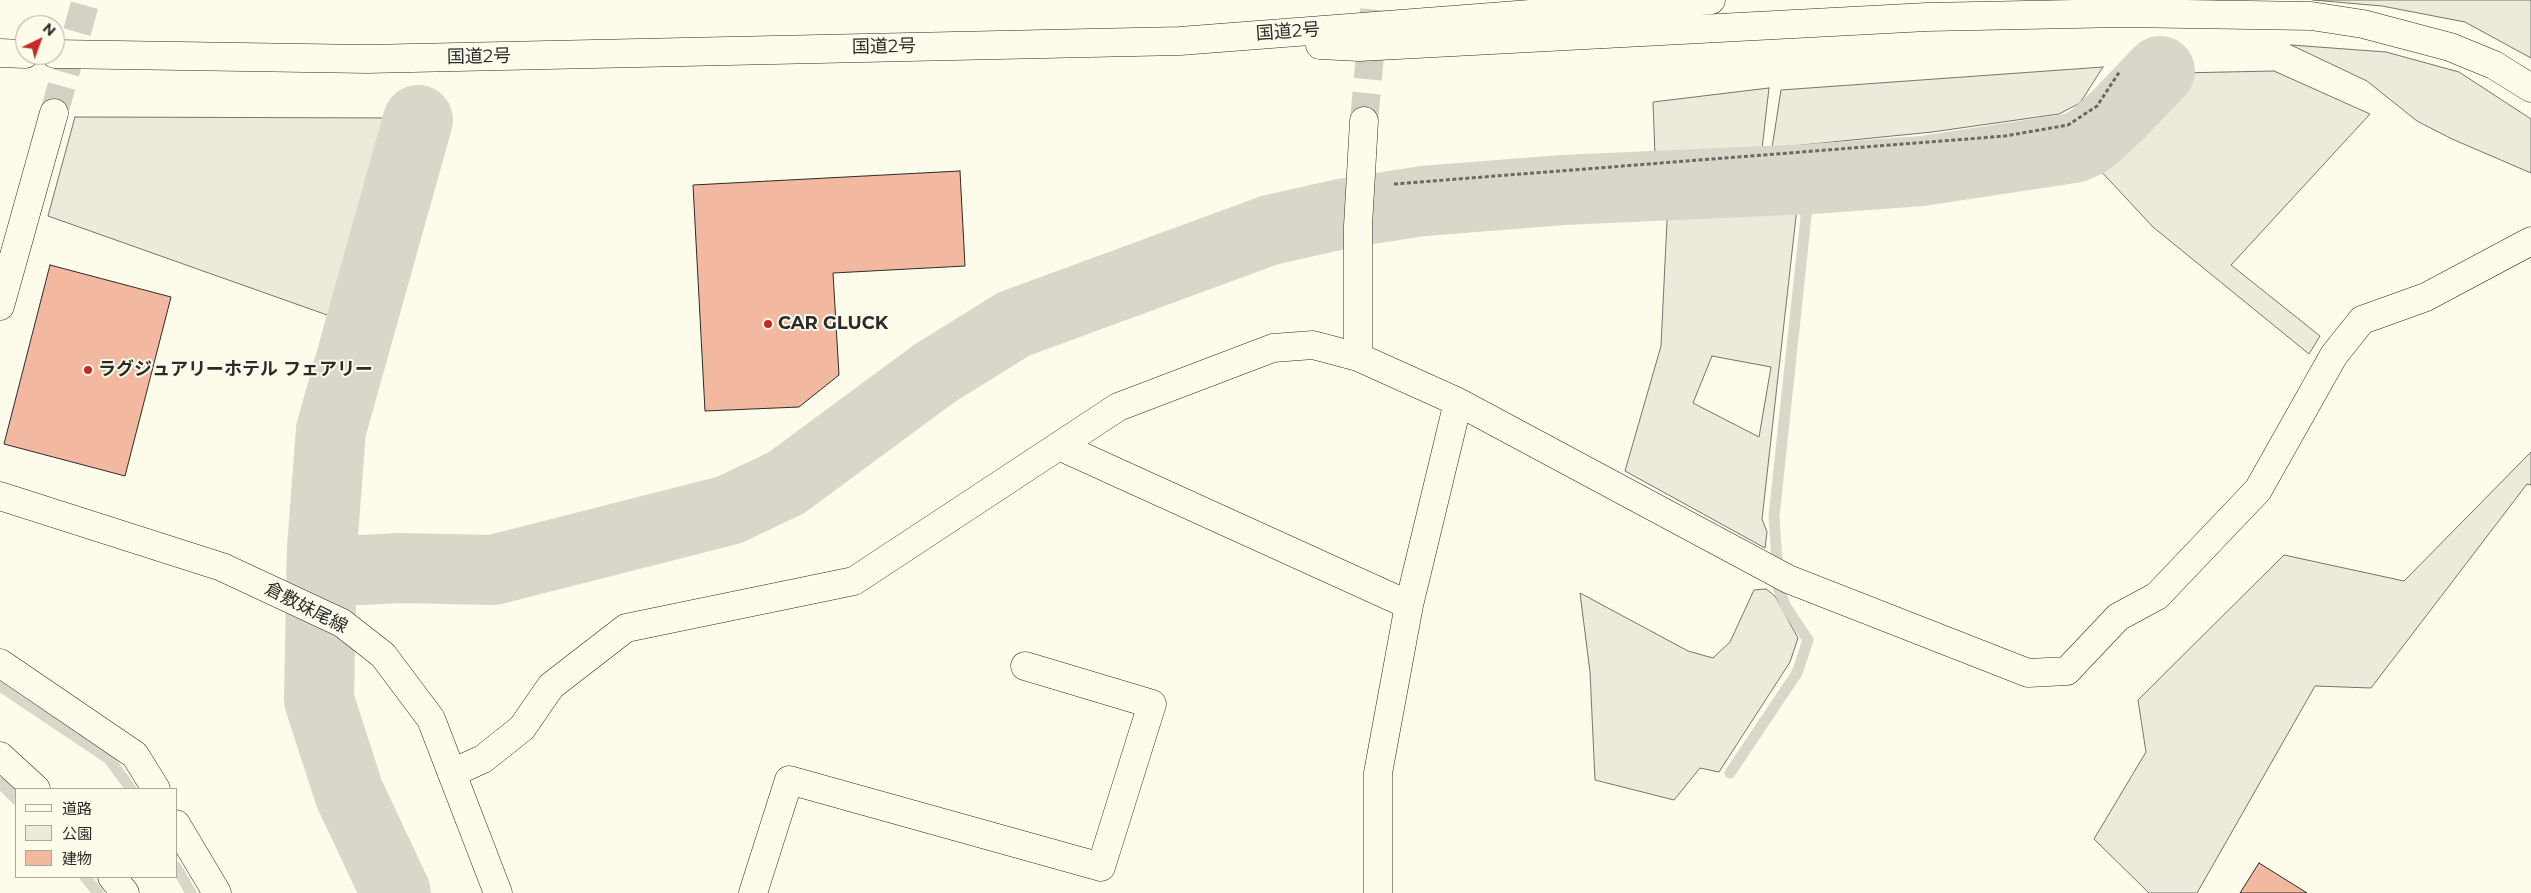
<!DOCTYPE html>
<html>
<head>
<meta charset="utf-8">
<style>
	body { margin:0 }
	#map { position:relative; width:2531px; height:893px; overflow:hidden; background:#fdfbea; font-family:Montserrat,"Noto Sans JP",sans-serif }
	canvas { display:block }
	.legend { position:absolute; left:15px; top:788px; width:162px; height:90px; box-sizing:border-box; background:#fdfbea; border:1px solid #a9a89e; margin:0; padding:6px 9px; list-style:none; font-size:15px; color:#2b2b2b }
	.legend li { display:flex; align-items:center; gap:10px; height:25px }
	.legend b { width:25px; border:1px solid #a9a89e }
	.north { position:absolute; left:15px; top:15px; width:50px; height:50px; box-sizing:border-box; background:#fdfbea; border:1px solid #a9a89e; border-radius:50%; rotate:42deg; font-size:14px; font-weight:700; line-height:20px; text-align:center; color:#2b2b2b }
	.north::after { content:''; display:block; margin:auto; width:18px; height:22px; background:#c62828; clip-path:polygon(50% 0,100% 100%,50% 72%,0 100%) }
</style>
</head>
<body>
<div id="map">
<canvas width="2531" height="893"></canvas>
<ul class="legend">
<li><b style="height:6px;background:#fdfbea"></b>道路</li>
<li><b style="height:14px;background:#ecebdb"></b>公園</li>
<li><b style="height:14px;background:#f2b8a0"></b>建物</li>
</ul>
<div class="north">N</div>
</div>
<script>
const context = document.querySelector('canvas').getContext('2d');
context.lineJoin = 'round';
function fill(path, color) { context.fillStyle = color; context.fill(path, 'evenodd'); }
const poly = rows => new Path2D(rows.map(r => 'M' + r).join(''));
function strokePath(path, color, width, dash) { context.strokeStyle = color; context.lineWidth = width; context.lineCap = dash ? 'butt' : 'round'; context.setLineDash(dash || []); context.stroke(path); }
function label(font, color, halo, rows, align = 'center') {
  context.font = font + ' Montserrat,"Noto Sans JP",sans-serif'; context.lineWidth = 4; context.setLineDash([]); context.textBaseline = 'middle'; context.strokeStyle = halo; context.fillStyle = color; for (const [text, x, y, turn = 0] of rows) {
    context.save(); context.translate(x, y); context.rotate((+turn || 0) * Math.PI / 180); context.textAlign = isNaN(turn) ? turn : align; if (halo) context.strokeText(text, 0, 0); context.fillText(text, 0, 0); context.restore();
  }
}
const green = poly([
	[2313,0,2531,0,2531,58,2465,22,2382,6,2313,0],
	[2291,45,2386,52,2459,72,2531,119,2531,173,2452,139,2417,121,2367,81,2291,45],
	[2103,67,2080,103,2059,114,1932,132,1772,148,1781,90,2103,67],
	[2274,71,2370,114,2231,265,2320,336,2309,354,2153,227,2097,167,2109,156,2102,148,2178,73,2274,71],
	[1769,88,1762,149,1655,155,1653,102,1769,88],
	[75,117,401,118,344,321,48,216,75,117],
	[1799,190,1762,519,1767,532,1765,548,1625,471,1661,346,1668,200,1799,190],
	[1712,356,1771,367,1759,437,1693,403,1712,356],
	[2531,452,2531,485,2527,484,2371,688,2315,686,2197,893,2149,893,2094,839,2146,752,2138,700,2284,555,2404,581,2531,452],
	[1766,589,1775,596,1798,638,1790,662,1719,772,1700,768,1674,800,1595,780,1590,672,1580,593,1688,651,1713,658,1730,642,1754,590,1766,589]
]);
fill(green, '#ecebdb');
strokePath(green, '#74746e', 1);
strokePath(poly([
	[0,686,109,759,131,789],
	[1730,773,1797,673,1808,640,1786,607,1779,590,1774,516,1810,179],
	[0,783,16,799],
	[176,867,191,893],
	[85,877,98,893]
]), '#d8d7c9', 11);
strokePath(poly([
	[321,572,401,568,493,570,729,510,786,483,935,373,1014,324,1270,230,1346,213,1423,201,1563,190,1810,179,1922,171,2074,148,2089,141,2118,115,2160,71],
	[396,893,349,793,319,700,322,548,331,430,418,120]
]), '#d8d7c9', 70);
const building = poly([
	[960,171,965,266,833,273,839,375,799,407,705,411,693,185,960,171],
	[50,265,171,297,125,476,4,444,50,265],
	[2259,863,2307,893,2240,893,2259,863]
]);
fill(building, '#f2b8a0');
strokePath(building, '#2b2b2b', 1);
strokePath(poly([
	[54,113,86,0],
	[1364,121,1375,0]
]), '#d3d1c4', 28, [28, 14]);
const minor = poly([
	[1364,121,1358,226,1358,357,1458,402,1788,579,2028,673,2067,671,2118,617,2157,596,2258,490,2334,355,2362,320,2426,297,2531,241],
	[0,306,54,113],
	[1059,446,1409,605],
	[0,663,135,755,156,789],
	[0,756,36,789],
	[452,773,483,759,522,728,551,686,626,628,854,581,1118,407,1273,348,1313,345,1358,357],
	[176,824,217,893],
	[112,877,125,893],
	[753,893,789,780,1101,867,1152,704,1025,666],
	[1378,893,1378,773,1409,605,1458,402]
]);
const major = poly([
	[0,496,222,567,342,623,383,655,431,719,498,893]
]);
const highway = poly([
	[1320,45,1359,47,1927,17,2123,13,2311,16,2363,24,2450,47,2494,65,2531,88],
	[0,53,25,54],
	[55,54,367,59,1180,41,1711,0]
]);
strokePath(minor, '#2b2b2b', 29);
strokePath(major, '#2b2b2b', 29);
strokePath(highway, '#2b2b2b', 29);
strokePath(poly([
	[1394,184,2005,136,2068,125,2097,106,2120,71]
]), '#6a6964', 3, [4, 2.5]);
strokePath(minor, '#fdfbea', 28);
strokePath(major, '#fdfbea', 28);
strokePath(highway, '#fdfbea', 28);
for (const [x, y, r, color] of [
	[768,324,5,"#c62828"],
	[88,370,5,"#c62828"]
]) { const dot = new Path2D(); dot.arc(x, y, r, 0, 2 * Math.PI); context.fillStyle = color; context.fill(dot); strokePath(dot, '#fdfbea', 2); }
label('18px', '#2b2b2b', '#fdfbea', [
	["国道2号",1288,32,-4],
	["国道2号",884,47,-1],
	["国道2号",479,57,-1],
	["倉敷妹尾線",306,608,27]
]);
label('bold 18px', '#2b2b2b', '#fdfbea', [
	["CAR GLUCK",778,324],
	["ラグジュアリーホテル フェアリー",98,370]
], 'left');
</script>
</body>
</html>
